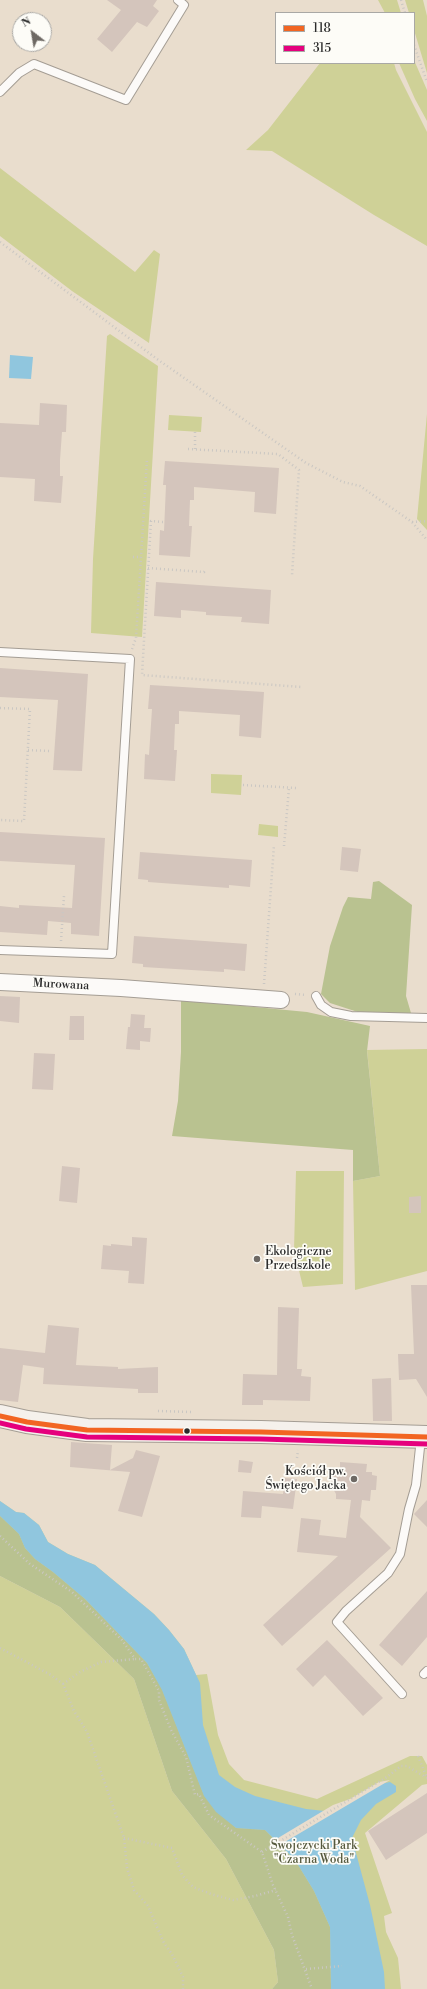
<!DOCTYPE html>
<html>
<head>
<meta charset="utf-8">
<style>
	body { margin:0 }
	#map { position:relative; width:427px; height:1989px; overflow:hidden; background:#e9ddcd; font-family:"Libre Bodoni",serif }
	canvas { display:block }
	.legend { position:absolute; left:275px; top:12px; width:140px; height:52px; box-sizing:border-box; background:#fdfcf7; border:1px solid #a9a8a5; margin:0; padding:5px 7px; list-style:none; font-size:12px; color:#2b2b2b }
	.legend li { display:flex; align-items:center; gap:8px; height:20px }
	.legend b { width:20px; border:1px solid #a9a8a5 }
	.north { position:absolute; left:12px; top:12px; width:40px; height:40px; box-sizing:border-box; background:#fdfcf7; border:1px solid #a9a8a5; border-radius:50%; rotate:329deg; font-size:11px; font-weight:700; line-height:16px; text-align:center; color:#2b2b2b }
	.north::after { content:''; display:block; margin:auto; width:14px; height:18px; background:#6e6964; clip-path:polygon(50% 0,100% 100%,50% 72%,0 100%) }
</style>
</head>
<body>
<div id="map">
<canvas width="427" height="1989"></canvas>
<ul class="legend">
<li><b style="height:5px;background:#f26522"></b>118</li>
<li><b style="height:5px;background:#e5007d"></b>315</li>
</ul>
<div class="north">N</div>
</div>
<script>
const context = document.querySelector('canvas').getContext('2d');
context.lineJoin = 'round';
function fill(path, color) { context.fillStyle = color; context.fill(path, 'evenodd'); }
const poly = rows => new Path2D(rows.map(r => 'M' + r).join(''));
function strokePath(path, color, width, dash) { context.strokeStyle = color; context.lineWidth = width; context.lineCap = dash ? 'butt' : 'round'; context.setLineDash(dash || []); context.stroke(path); }
function label(font, color, halo, rows, align = 'center') {
  context.font = font + ' "Libre Bodoni",serif'; context.lineWidth = 3.5; context.setLineDash([]); context.textBaseline = 'middle'; context.strokeStyle = halo; context.fillStyle = color; for (const [text, x, y, turn = 0] of rows) {
    context.save(); context.translate(x, y); context.rotate((+turn || 0) * Math.PI / 180); context.textAlign = isNaN(turn) ? turn : align; if (halo) context.strokeText(text, 0, 0); context.fillText(text, 0, 0); context.restore();
  }
}
fill(poly([
	[378,0,397,0,401,13,385,13],
	[405,0,423,0,427,16,427,73,414,30,414,13,409,13],
	[414,60,427,90,427,121,415,99,399,63,414,63],
	[320,63,394,63,396,70,427,132,427,246,374,215,272,151,246,150,268,130],
	[0,168,135,272,154,250,160,254,149,343,72,291,0,236],
	[110,334,158,366,142,637,91,633,93,559,107,336],
	[427,414,427,530,417,519],
	[169,415,202,417,201,432,168,430],
	[211,774,242,775,241,795,211,793],
	[259,824,278,826,278,837,258,835],
	[427,1049,427,1271,355,1290,353,1181,380,1176,367,1050],
	[296,1171,344,1171,343,1284,303,1287,294,1250],
	[0,1501,16,1512,24,1513,39,1525,48,1542,68,1554,95,1565,154,1614,169,1630,184,1649,196,1675,207,1674,218,1735,229,1764,244,1780,317,1799,410,1756,422,1756,427,1765,427,1784,422,1785,365,1833,392,1913,384,1916,386,1932,398,1958,401,1989,305,1989,200,1811,147,1675,0,1546],
	[0,1576,60,1607,134,1679,172,1791,226,1859,274,1950,278,1982,272,1989,0,1989]
]), '#cfd197');
fill(poly([
	[379,881,412,905,406,996,411,1013,364,1014,330,1003,321,994,330,946,343,907,348,897,371,899,373,882],
	[181,1000,307,1012,370,1026,367,1051,380,1176,353,1181,353,1150,172,1136,178,1101,181,1052],
	[0,1516,19,1534,25,1548,35,1559,53,1572,85,1599,147,1663,162,1689,204,1795,236,1828,265,1830,295,1860,314,1891,330,1927,331,1989,272,1989,278,1982,274,1950,226,1859,172,1791,134,1679,60,1607,0,1576]
]), '#b9c290');
fill(poly([
	[10,355,33,357,31,379,9,378],
	[0,1501,16,1512,24,1513,39,1525,48,1542,68,1554,95,1565,154,1614,169,1630,184,1649,200,1683,203,1725,219,1775,235,1787,255,1796,306,1809,325,1811,351,1800,380,1784,390,1782,396,1786,396,1792,376,1804,361,1820,352,1838,370,1905,384,1972,385,1989,331,1989,330,1927,314,1891,295,1860,265,1830,236,1828,216,1812,204,1796,162,1690,147,1663,85,1599,53,1572,35,1559,25,1548,19,1534,0,1516]
]), '#90c6de');
fill(poly([
	[390,1780,278,1846,273,1841,333,1805,350,1799,379,1782]
]), '#e9ddcd');
fill(poly([
	[107,0,157,0,153,6,159,11,147,27,137,22,112,52,97,39,121,10],
	[40,403,67,405,66,432,62,432,60,460,60,476,63,476,61,503,34,501,35,479,0,477,0,423,39,425],
	[165,461,279,468,276,514,254,512,255,492,194,487,194,500,190,500,189,526,192,526,190,557,159,555,160,530,164,531,166,485,163,485],
	[156,582,271,590,269,624,241,622,242,617,206,615,206,612,181,610,181,618,154,616],
	[0,668,88,674,82,771,53,770,58,700,0,697],
	[150,685,264,692,261,738,239,736,240,715,179,711,179,724,175,724,174,750,177,750,175,781,144,779,145,754,149,755,152,709,148,709],
	[0,832,105,838,99,936,71,934,71,923,48,921,47,935,0,932,0,906,19,908,19,905,72,908,75,865,0,861],
	[342,847,361,849,358,872,340,870],
	[140,852,252,860,250,887,229,885,229,888,148,882,148,880,138,879],
	[134,936,247,944,245,971,224,969,224,972,143,967,143,964,132,963],
	[0,996,20,997,19,1023,0,1021],
	[131,1014,145,1015,144,1028,151,1028,150,1042,140,1041,140,1050,126,1049,128,1027,130,1027],
	[70,1016,84,1016,84,1040,69,1040],
	[34,1053,55,1054,53,1090,32,1089],
	[62,1166,80,1168,77,1203,59,1201],
	[421,1196,421,1213,409,1213,409,1197],
	[132,1237,147,1238,144,1284,128,1283,129,1271,101,1269,103,1245,111,1246,111,1244,132,1246],
	[411,1285,427,1285,427,1397,416,1379,399,1380,398,1354,414,1354],
	[278,1307,299,1308,297,1369,302,1369,301,1376,311,1377,310,1401,263,1400,263,1405,242,1405,243,1374,277,1375],
	[48,1325,79,1328,76,1365,118,1367,118,1369,158,1367,158,1393,138,1393,138,1389,43,1384,44,1368,23,1365,18,1402,0,1400,0,1348,45,1353],
	[391,1378,392,1421,373,1421,372,1379],
	[71,1442,112,1445,110,1470,133,1458,136,1450,160,1456,142,1517,118,1511,130,1472,70,1467],
	[239,1460,253,1462,251,1473,238,1472],
	[340,1462,367,1464,366,1472,372,1472,372,1475,377,1476,376,1490,371,1490,370,1501,362,1500,360,1517,391,1548,282,1646,263,1625,338,1556,297,1552,301,1518,321,1520,319,1535,346,1538,351,1500,336,1499,336,1494,331,1485,331,1474,340,1474],
	[285,1478,297,1479,293,1509,262,1506,261,1518,241,1517,243,1491,283,1494],
	[427,1500,427,1527,414,1514],
	[427,1591,427,1637,402,1666,379,1645],
	[327,1640,383,1698,363,1716,325,1675,313,1687,296,1669],
	[427,1793,427,1833,386,1860,368,1831]
]), '#d4c5bc');
const lane = poly([
	[0,92,19,73,34,64,126,100,184,5,178,0],
	[0,652,130,659,112,954,0,950],
	[316,996,321,1005,331,1012,351,1016,427,1018],
	[424,1674,427,1671],
	[402,1694,337,1622,346,1611,388,1573,400,1554,409,1509,416,1485,421,1438]
]);
const street = poly([
	[0,982,121,988,281,1000]
]);
const secondary = poly([
	[0,1416,27,1422,87,1430,261,1432,427,1437]
]);
strokePath(lane, '#a49d94', 10);
strokePath(street, '#a49d94', 18);
strokePath(secondary, '#a49d94', 24);
strokePath(poly([
	[401,0,405,13],
	[414,45,427,82],
	[0,242,157,359,306,463,343,482,360,486,412,522,427,540],
	[188,449,278,454,299,470,292,575],
	[195,449,195,432],
	[163,522,151,521,142,675,301,687],
	[412,522,427,521],
	[133,557,141,557],
	[148,568,204,572,206,569],
	[132,649,136,638,147,459],
	[0,708,30,709,24,821,0,820],
	[28,750,49,751],
	[243,785,297,788],
	[284,846,289,788],
	[61,941,64,896,62,896],
	[264,984,274,845],
	[295,994,306,995],
	[158,1411,191,1412],
	[297,1458,298,1450],
	[0,1536,30,1564,72,1592,122,1640,135,1659,141,1659,159,1691,159,1700,171,1730,186,1757,195,1795,199,1794,209,1815,262,1852,273,1885,288,1917,292,1935,312,1989],
	[0,1648,51,1675,63,1684,74,1711,87,1732,124,1838,127,1868,134,1890,148,1906,164,1943,172,1954,183,1977,183,1989],
	[63,1684,80,1672,101,1662,135,1659],
	[418,1756,427,1778],
	[124,1838,172,1848,182,1875,193,1887,211,1894,233,1900,255,1896,276,1890],
	[262,1852,387,1777,401,1766,407,1766,427,1778],
	[306,1969,342,1966]
]), '#cac7c3', 2.5, [1, 3]);
strokePath(lane, '#fcfaf8', 8);
strokePath(street, '#fcfaf8', 16);
strokePath(secondary, '#f5f1ec', 22);
strokePath(poly([
	[0,1416,27,1422,87,1430,261,1432,427,1437]
]), '#f26522', 5);
strokePath(poly([
	[0,1423,26,1429,87,1437,261,1439,427,1444]
]), '#e5007d', 5);
for (const [x, y, r, color] of [
	[257,1259,4,"#6e6964"],
	[187,1431,3.5,"#2b2b2b"],
	[354,1479,4,"#6e6964"]
]) { const dot = new Path2D(); dot.arc(x, y, r, 0, 2 * Math.PI); context.fillStyle = color; context.fill(dot); strokePath(dot, '#fdfcf7', 1.5); }
label('12px', '#2b2b2b', '#fdfcf7', [
	["Murowana",61,985,3]
]);
label('12px', '#2b2b2b', '#fdfcf7', [
	["Ekologiczne",265,1252],
	["Przedszkole",265,1266],
	["Kościół pw.",346,1472,"right"],
	["Świętego Jacka",346,1486,"right"]
], 'left');
label('12px', '#565a3e', '#fdfcf7', [
	["Swojczycki Park",314,1846],
	["\"Czarna Woda\"",314,1860]
]);
</script>
</body>
</html>
